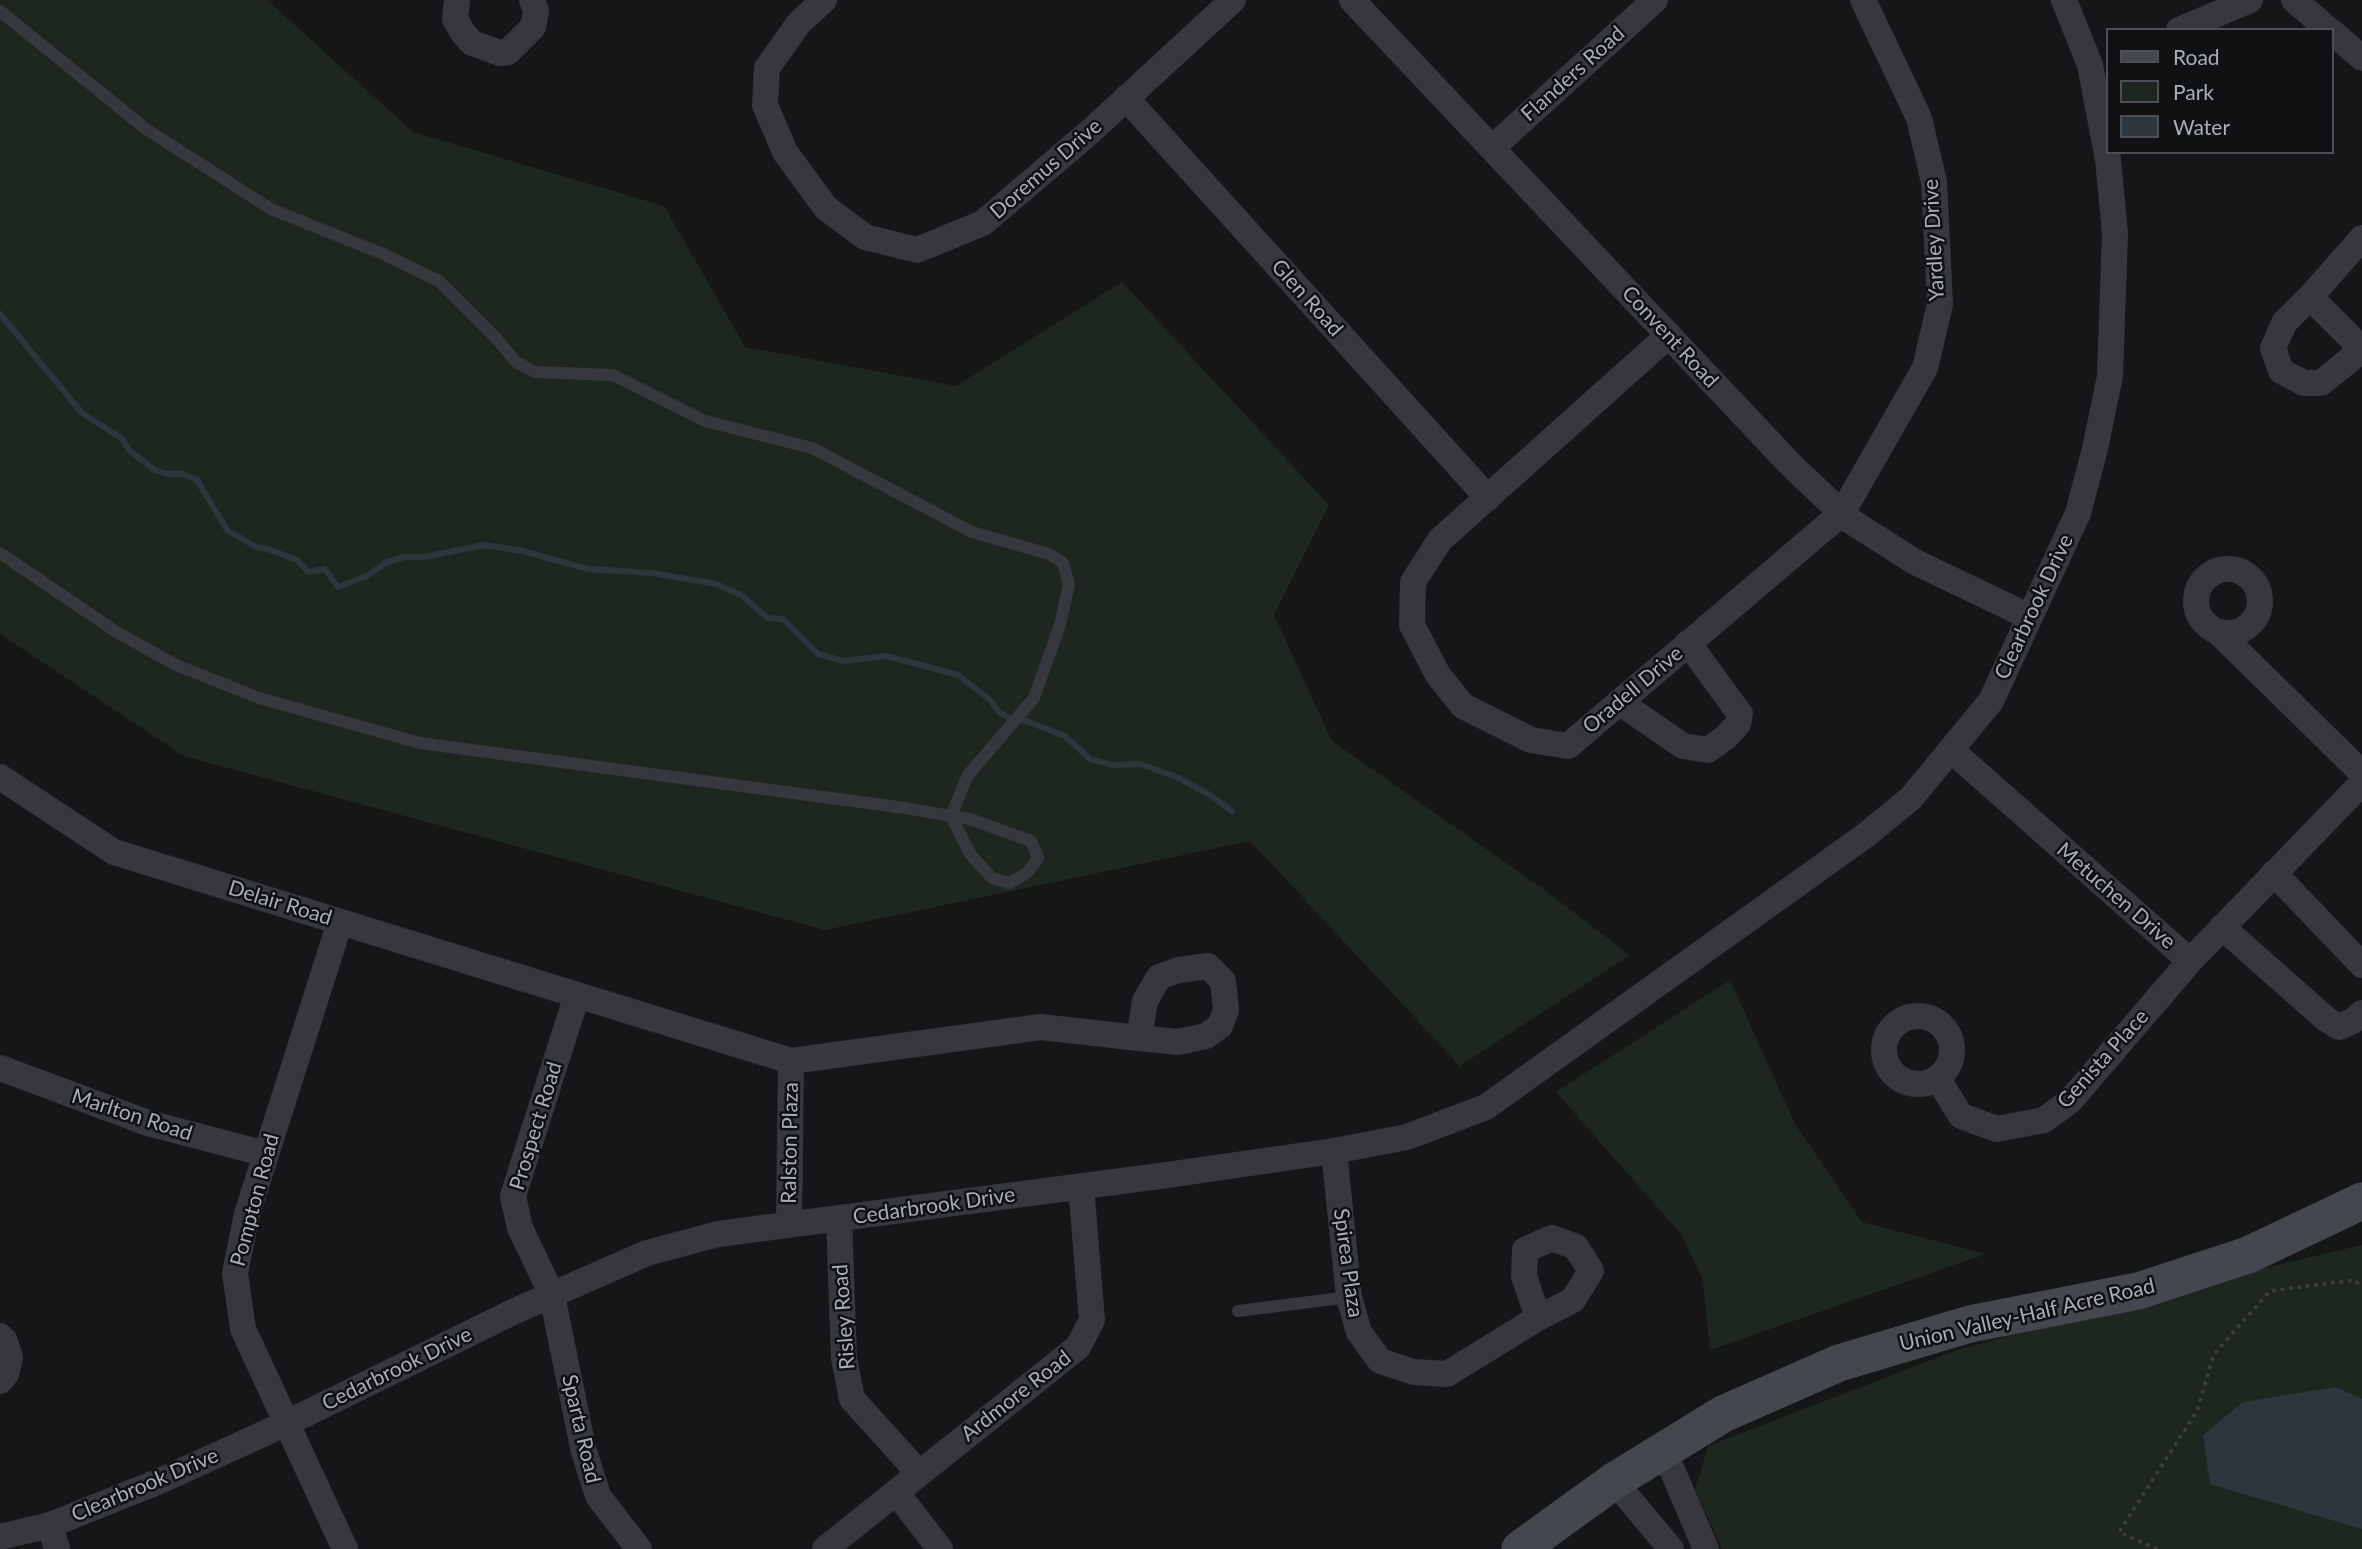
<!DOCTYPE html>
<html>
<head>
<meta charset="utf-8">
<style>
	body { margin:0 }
	#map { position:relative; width:2362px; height:1549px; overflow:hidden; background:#161618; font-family:Lato,sans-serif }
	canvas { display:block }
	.legend { position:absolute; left:2106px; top:28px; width:228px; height:126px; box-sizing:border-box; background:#111113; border:2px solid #4d4f55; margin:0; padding:9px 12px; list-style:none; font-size:21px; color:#a7adb9 }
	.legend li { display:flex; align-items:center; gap:14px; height:35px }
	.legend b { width:35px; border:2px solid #4d4f55 }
</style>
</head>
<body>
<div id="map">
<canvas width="2362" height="1549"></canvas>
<ul class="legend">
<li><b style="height:9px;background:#45474e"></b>Road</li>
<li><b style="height:19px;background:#1e271f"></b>Park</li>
<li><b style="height:19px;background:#2b363d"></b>Water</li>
</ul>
</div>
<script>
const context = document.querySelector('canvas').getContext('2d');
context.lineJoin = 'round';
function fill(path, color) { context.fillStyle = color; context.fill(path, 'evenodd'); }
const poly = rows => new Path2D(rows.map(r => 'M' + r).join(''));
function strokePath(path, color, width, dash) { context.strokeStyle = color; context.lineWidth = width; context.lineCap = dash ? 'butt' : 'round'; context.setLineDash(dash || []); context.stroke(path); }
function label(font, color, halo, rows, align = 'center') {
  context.font = font + ' Lato,sans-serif'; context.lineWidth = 5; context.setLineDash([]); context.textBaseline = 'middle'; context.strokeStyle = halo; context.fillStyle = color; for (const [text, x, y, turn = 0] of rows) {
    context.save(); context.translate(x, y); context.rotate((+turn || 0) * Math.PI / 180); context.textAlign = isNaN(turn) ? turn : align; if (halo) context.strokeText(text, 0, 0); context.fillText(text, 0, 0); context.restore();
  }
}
fill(poly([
	[0,0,267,0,413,132,664,206,745,347,956,386,1122,282,1329,505,1274,615,1332,741,1539,886,1630,955,1460,1066,1250,841,825,930,184,756,0,634],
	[1730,980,1795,1124,1862,1222,1986,1254,1710,1350,1703,1280,1681,1234,1556,1092],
	[2362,1245,2362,1549,1722,1549,1695,1490,1708,1446,1957,1350,2264,1268]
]), '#1e271f');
fill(poly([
	[2336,1387,2362,1399,2362,1529,2210,1484,2203,1435,2243,1402]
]), '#2b363d');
strokePath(poly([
	[0,314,82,413,121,438,131,452,155,470,167,474,182,474,197,480,227,530,256,547,268,549,297,560,308,572,325,569,338,587,367,576,387,562,404,557,424,557,484,545,523,551,588,569,652,573,716,584,741,595,768,618,783,619,818,654,843,661,887,656,958,675,990,700,999,712,1014,721,1024,720,1065,736,1090,759,1113,765,1140,764,1179,778,1208,794,1232,811]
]), '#2b363d', 6);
strokePath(poly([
	[2157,1549,2119,1532,2197,1411,2214,1354,2270,1291,2354,1280,2362,1286]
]), '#3d3f45', 3.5, [3.5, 5]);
strokePath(poly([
	[0,11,146,129,271,209,383,254,439,281,495,337,516,362,535,372,613,375,705,421,812,448,972,532,1049,554,1063,563,1069,585,1060,625,1034,698,968,775,951,816,970,854,992,878,1009,883,1027,873,1038,858,1031,841,970,819,951,816,905,808,420,743,259,698,176,665,118,633,0,553],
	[1238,1311,1349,1297]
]), '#37383e', 12);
strokePath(poly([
	[457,0,455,19,463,33,472,43,500,53,508,52,533,27,536,11,532,0],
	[824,0,799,23,767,68,765,105,785,152,826,208,865,237,917,250,983,223,1092,130,1233,0],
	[1352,0,1791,465,1849,520,1915,562,2030,617],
	[2294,0,2329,30],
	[2179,30,2250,0],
	[2332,32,2362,58],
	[1126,98,1488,498],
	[1492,148,1655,0],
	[2362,238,2310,297,2362,349],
	[2310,297,2284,323,2273,348,2281,371,2304,383,2321,383,2362,350],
	[1669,335,1440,540,1413,582,1412,625,1438,675,1463,706,1531,740,1568,746,1842,513,1925,368,1940,304,1934,182,1919,118,1863,0],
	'2196 601a32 32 0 1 1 64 0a32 32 0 1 1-64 0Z',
	[2218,632,2362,773],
	[1619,702,1683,746,1708,750,1726,737,1738,724,1740,714,1688,643],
	[1951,750,2190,961],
	[0,777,114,852,791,1061,1041,1027,1139,1038],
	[2274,873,2362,965],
	[340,922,247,1214,235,1273,243,1329,345,1549],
	[2222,927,2326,1019,2339,1027,2353,1021,2362,1013],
	[1208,966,1223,981,1226,1010,1220,1026,1206,1036,1178,1042,1139,1038,1145,1001,1159,977,1179,970,1208,966],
	[577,995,513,1196,520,1228,552,1295,583,1448,598,1496,639,1549],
	'1884 1050a34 34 0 1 1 68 0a34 34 0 1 1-68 0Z',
	[0,1068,148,1123,266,1154],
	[1938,1079,1961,1116,1997,1129,2044,1120,2070,1101,2190,961,2362,783],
	[1334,1151,1349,1297,1359,1332,1380,1361,1414,1372,1447,1374,1538,1318],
	[839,1219,844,1358,852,1399,919,1473],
	[789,1224,791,1061],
	[1552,1238,1576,1247,1591,1271,1573,1300,1538,1318,1524,1276,1525,1250,1552,1238],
	[0,1336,5,1341,10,1358,6,1374,0,1381],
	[1664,1451,1706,1549],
	[1614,1481,1671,1549],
	[896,1492,940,1549],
	[50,1525,57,1549],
	[0,1537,50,1525,160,1481,287,1423,517,1310,647,1253,718,1234,1160,1176,1334,1151,1407,1137,1486,1107,1866,835,1911,798,1991,701,2078,513,2095,449,2110,376,2115,233,2108,159,2090,65,2064,0],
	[825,1549,1078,1347,1092,1320,1081,1186]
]), '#37383e', 26);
strokePath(poly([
	[1520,1549,1614,1481,1723,1414,1839,1363,1970,1324,2138,1291,2248,1255,2362,1201]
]), '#45474e', 37);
label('21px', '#a7adb9', '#111113', [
	["Flanders Road",1573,74,-42],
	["Doremus Drive",1046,169,-41],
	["Yardley Drive",1934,240,-93],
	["Glen Road",1307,298,48],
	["Convent Road",1670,337,47],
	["Clearbrook Drive",2034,607,-65],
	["Oradell Drive",1633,690,-40],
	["Metuchen Drive",2116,896,41],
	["Delair Road",280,903,17],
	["Genista Place",2103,1059,-48],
	["Marlton Road",132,1115,18],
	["Prospect Road",536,1126,-73],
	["Ralston Plaza",790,1143,-89],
	["Pompton Road",255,1200,-75],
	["Cedarbrook Drive",934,1206,-8],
	["Spirea Plaza",1348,1263,82],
	["Union Valley-Half Acre Road",2027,1315,-13],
	["Risley Road",844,1317,-94],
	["Cedarbrook Drive",397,1369,-26],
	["Ardmore Road",1016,1396,-38],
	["Sparta Road",581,1429,77],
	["Clearbrook Drive",145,1485,-23]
]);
</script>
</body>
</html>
